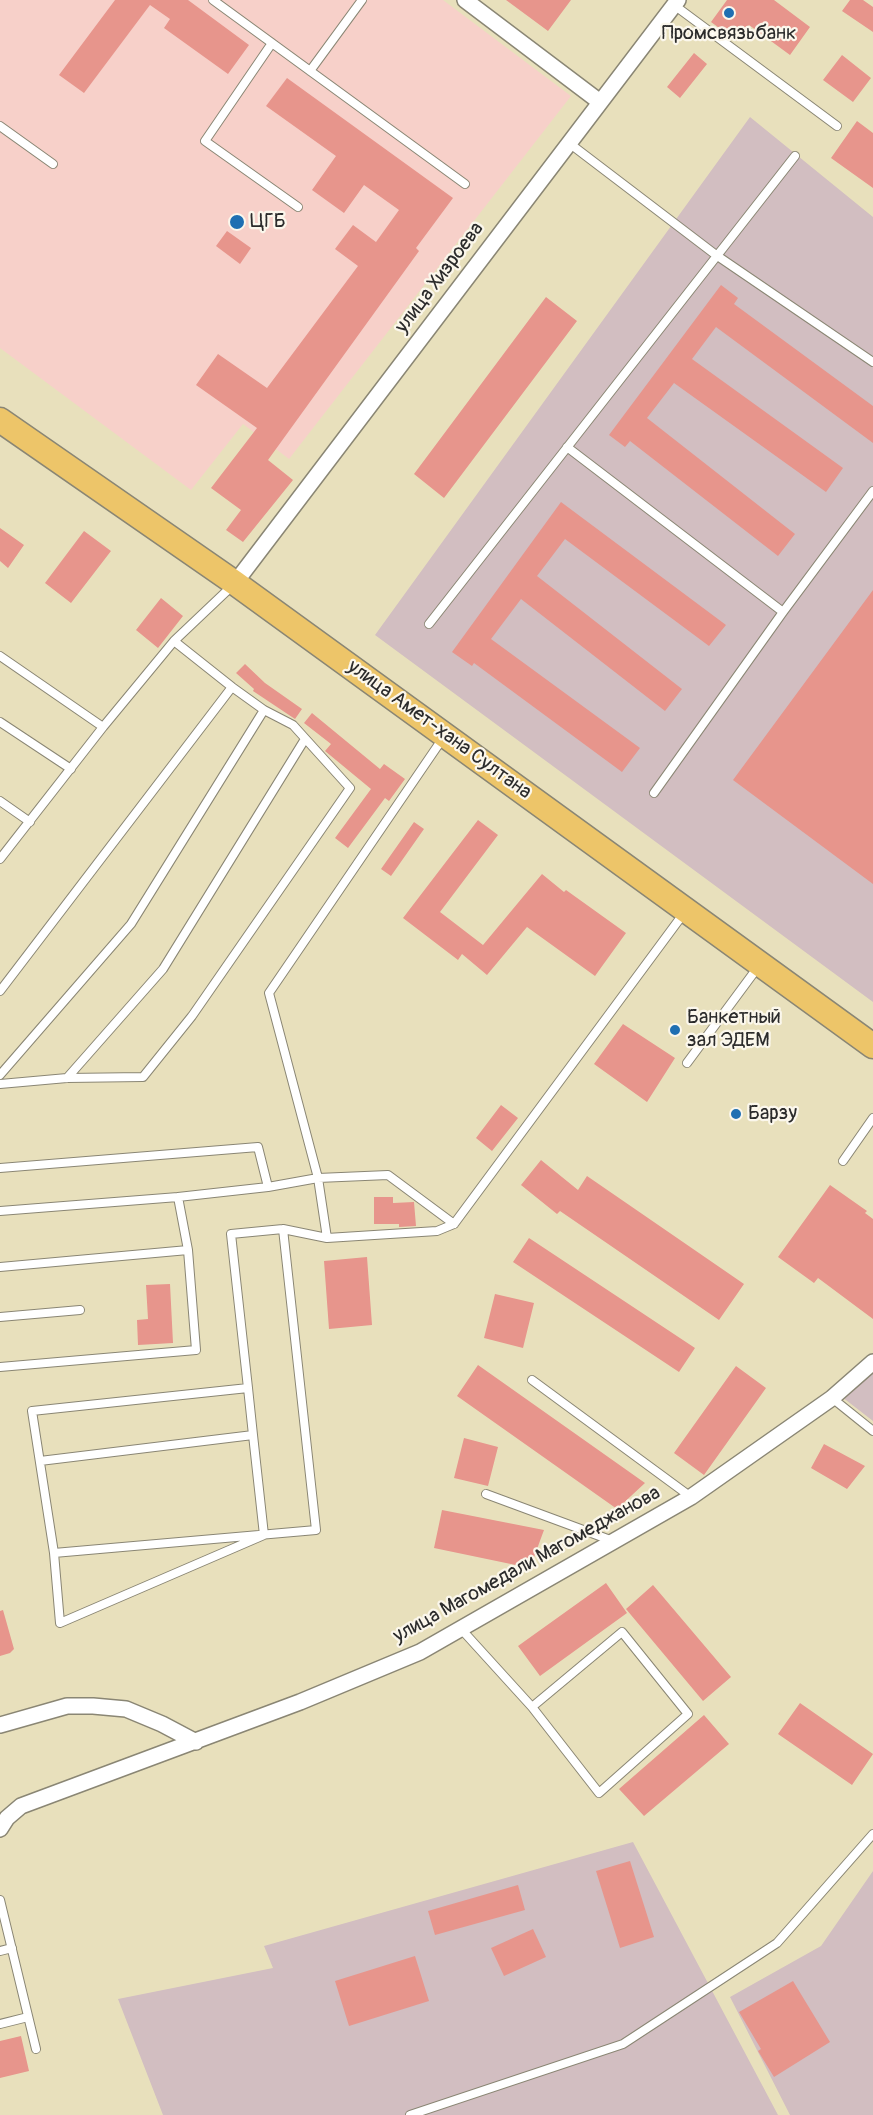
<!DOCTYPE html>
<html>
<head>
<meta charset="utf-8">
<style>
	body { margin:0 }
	canvas { display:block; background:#e8e0bc }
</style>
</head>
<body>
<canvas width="873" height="2115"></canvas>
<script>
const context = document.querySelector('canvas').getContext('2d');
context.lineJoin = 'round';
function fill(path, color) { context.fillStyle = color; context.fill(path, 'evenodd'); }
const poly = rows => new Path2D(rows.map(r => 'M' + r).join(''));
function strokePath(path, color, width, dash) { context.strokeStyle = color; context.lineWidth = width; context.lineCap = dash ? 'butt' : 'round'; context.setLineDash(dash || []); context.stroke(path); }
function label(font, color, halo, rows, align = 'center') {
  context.font = font + ' Pangolin,sans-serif'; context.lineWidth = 4.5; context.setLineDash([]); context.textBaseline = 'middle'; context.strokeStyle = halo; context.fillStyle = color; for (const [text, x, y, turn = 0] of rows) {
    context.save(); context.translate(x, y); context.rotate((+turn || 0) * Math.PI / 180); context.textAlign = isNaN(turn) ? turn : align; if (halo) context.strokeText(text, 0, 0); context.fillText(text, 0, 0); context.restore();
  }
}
fill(poly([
	[0,0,443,0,571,96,289,459,243,424,191,490,0,348]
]), '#f7d0c9');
fill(poly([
	[750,117,873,217,873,1002,375,635],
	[873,1357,873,1421,833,1390],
	[633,1842,778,2115,163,2115,118,1999,273,1968,264,1946],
	[873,1871,873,2115,790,2115,730,1997,821,1946]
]), '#d2bec1');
fill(poly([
	[115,0,188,0,249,45,228,74,164,28,170,19,150,5,84,93,59,75],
	[506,0,571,0,548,31],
	[727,0,774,0,810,27,790,55,749,25,737,41,711,22],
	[850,0,863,0,873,7,873,32,842,11],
	[694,53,707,64,680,98,667,87],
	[842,55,871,78,853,102,823,80],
	[287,78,453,198,416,248,419,251,268,460,293,480,243,542,226,530,241,510,211,488,257,428,196,385,218,354,267,388,358,266,335,249,353,225,376,242,399,210,364,185,344,213,312,190,336,156,266,106],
	[857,121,873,133,873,188,831,158],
	[227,231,251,248,240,264,216,246],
	[721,285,738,298,734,304,873,406,873,443,716,327,692,359,843,468,826,492,674,383,647,418,795,534,778,556,630,441,625,447,609,435],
	[546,297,577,321,444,498,414,474],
	[561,502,726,625,709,646,565,539,537,576,682,689,665,711,521,599,491,639,640,748,622,772,474,663,472,666,452,652],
	[0,528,24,545,8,568,0,561],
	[84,531,111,551,71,603,45,583],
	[873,590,873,884,733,780],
	[161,598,183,616,158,648,136,630],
	[245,664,265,683,302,709,295,719,253,691,254,689,236,673],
	[312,713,380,769,384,764,405,779,389,801,385,798,348,848,335,838,371,789,325,751,331,744,304,723],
	[478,820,498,835,440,912,483,945,542,874,564,892,566,890,626,933,595,976,527,927,487,975,462,954,458,960,403,918],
	[414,822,424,829,391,876,381,869],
	[623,1024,675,1058,647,1102,594,1064],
	[501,1105,518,1118,492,1151,476,1138],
	[541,1160,578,1190,587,1176,744,1284,719,1320,560,1211,557,1214,521,1185],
	[830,1185,867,1211,865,1213,873,1219,873,1319,818,1278,814,1283,778,1257],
	[374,1197,393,1197,393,1203,414,1202,416,1226,399,1227,399,1224,374,1224],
	[529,1238,695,1348,679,1372,513,1262],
	[367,1257,372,1325,329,1329,324,1261],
	[170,1284,173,1343,138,1345,137,1320,148,1319,146,1285],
	[495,1294,534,1303,523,1348,484,1338],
	[478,1365,645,1483,617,1509,457,1396],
	[736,1366,766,1388,704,1475,674,1453],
	[464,1438,498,1447,488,1486,454,1478],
	[824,1444,865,1466,847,1489,811,1468],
	[442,1510,544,1530,530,1568,434,1548],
	[606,1583,627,1613,540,1676,518,1646],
	[653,1585,731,1677,703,1701,626,1609],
	[3,1610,14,1649,10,1653,0,1656,0,1611],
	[800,1703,873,1754,852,1785,778,1734],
	[704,1715,729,1744,644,1816,619,1789],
	[630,1861,654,1937,620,1948,596,1871],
	[518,1885,525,1910,435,1935,428,1911],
	[533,1929,546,1957,504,1976,491,1948],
	[415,1956,429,2001,349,2026,335,1981],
	[793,1981,830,2042,774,2077,758,2051,761,2049,739,2012],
	[21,2036,29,2071,0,2078,0,2041]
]), '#e7958c');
const service = poly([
	[213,0,465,184],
	[674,5,837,126],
	[272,43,205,141,298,207],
	[310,71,362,0],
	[0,126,53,164],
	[569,143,716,255,873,362],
	[567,447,783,612],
	[429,624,795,156],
	[0,656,103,727],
	[0,722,71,769],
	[654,793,783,612,873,491],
	[0,801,30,822],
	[0,859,103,727,174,641,232,586],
	[0,991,232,687],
	[687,1063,758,967],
	[0,1075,131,924,264,710],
	[67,1078,163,969,305,739],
	[0,1084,67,1078,143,1077,192,1016,350,788,293,725,264,710,232,687,174,641],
	[843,1161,873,1118],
	[0,1168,258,1147,268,1187],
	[0,1211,178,1197,268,1187,318,1178,269,993,443,738],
	[454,1224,437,1231,327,1238,318,1178,388,1175,454,1224,684,913],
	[0,1267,188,1250],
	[0,1317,80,1310],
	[0,1367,196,1350,188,1250,178,1197],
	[532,1380,691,1497],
	[248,1388,32,1411,54,1553,60,1623,264,1535,253,1435,248,1388,231,1234,283,1229,327,1238],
	[832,1398,873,1431],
	[40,1461,253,1435],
	[486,1494,613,1541],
	[54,1553,316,1530,283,1229],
	[462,1630,532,1707,622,1632,688,1714,599,1793,532,1707],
	[0,1900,36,2049],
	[0,1951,12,1948],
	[0,2024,28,2017],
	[410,2115,623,2044,777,1943,873,1834]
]);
const minor = poly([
	[465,0,600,102],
	[235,583,678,0],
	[0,1725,67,1706,93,1706,126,1709,162,1724,196,1742],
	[0,1829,7,1818,21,1806,300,1702,420,1652,691,1497,832,1398,873,1362]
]);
const primary = poly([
	[0,420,235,583,873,1046]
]);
strokePath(service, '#8a8674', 10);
strokePath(minor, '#8a8674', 18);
strokePath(primary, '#8a8674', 27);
strokePath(service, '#fff', 8);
strokePath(minor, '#fff', 15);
strokePath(primary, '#edc569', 24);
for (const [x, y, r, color] of [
	[729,13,6,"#1f6fb2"],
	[237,222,8,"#1f6fb2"],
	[675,1030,6,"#1f6fb2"],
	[736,1114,6,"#1f6fb2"]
]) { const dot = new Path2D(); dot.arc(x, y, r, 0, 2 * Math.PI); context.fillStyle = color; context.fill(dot); strokePath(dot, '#fbf7ec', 2); }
label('20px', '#2b2b2b', '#fbf7ec', [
	["Промсвязьбанк",729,34,"center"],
	["ЦГБ",250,222],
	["Банкетный",687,1018],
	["зал ЭДЕМ",687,1041],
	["Барзу",748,1114]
], 'left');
label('20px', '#2b2b2b', '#fbf7ec', [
	["улица Хизроева",440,278,-53],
	["улица Амет-хана Султана",439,730,36],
	["улица Магомедали Магомеджановa",527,1565,-29]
]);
</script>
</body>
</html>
